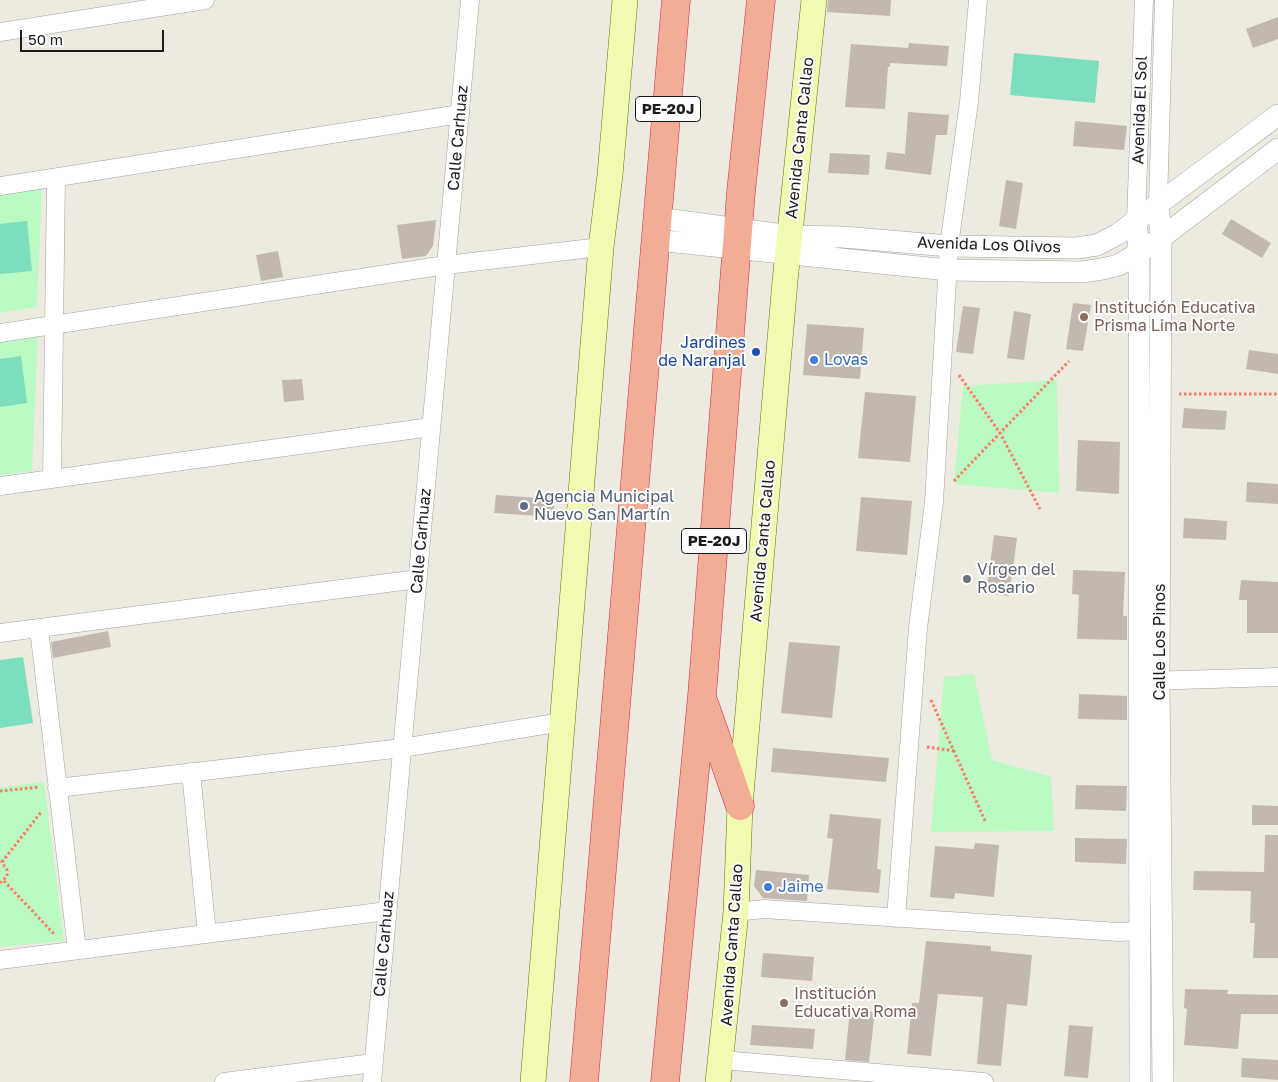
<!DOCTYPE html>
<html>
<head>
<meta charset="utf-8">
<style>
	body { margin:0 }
	#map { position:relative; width:1278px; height:1082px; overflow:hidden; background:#edeae0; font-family:"Golos Text",sans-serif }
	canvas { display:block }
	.scale { position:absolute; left:20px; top:30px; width:144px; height:22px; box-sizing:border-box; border:2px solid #1b1b1b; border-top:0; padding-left:6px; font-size:15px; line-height:18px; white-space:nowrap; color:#1b1b1b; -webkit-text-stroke:4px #fff; paint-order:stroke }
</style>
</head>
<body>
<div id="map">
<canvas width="1278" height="1082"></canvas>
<div class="scale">50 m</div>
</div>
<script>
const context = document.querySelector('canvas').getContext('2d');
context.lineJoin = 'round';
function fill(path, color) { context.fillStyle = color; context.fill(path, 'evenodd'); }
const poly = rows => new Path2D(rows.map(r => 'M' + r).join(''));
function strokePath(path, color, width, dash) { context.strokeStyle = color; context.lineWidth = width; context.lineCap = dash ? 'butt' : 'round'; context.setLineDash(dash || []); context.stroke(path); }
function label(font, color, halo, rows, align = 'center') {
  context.font = font + ' "Golos Text",sans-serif'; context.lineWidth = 4; context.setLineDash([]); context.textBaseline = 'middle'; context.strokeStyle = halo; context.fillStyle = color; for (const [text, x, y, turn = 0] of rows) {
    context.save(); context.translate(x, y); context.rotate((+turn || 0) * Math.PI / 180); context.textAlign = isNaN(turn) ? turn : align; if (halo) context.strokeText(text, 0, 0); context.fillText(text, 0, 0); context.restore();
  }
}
fill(poly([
	[42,185,37,307,0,313,0,193],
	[38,334,32,471,0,475,0,340],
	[1057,380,1059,493,954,484,963,386],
	[974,674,992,760,1051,777,1054,831,931,832,944,677],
	[44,782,64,941,0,947,0,787]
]), '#bbfac3');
fill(poly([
	[1014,53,1099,61,1095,103,1010,95],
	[27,221,32,271,0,274,0,224],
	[21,356,27,403,0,407,0,359],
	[23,657,33,723,0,728,0,660]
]), '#7cdebd');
fill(poly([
	[828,0,891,0,890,16,827,12],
	[1278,17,1278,39,1253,48,1246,29],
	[909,43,949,46,947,66,890,63,890,67,888,67,885,109,845,107,851,44,908,48],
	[908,112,949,115,947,135,936,135,931,175,885,169,887,152,905,154],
	[1075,121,1127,126,1124,150,1073,146],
	[830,153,870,155,869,175,828,173],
	[1006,180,1023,183,1016,229,999,226],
	[1231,219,1271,243,1262,258,1222,234],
	[436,220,433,246,426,256,402,259,397,225],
	[278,251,283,277,261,281,256,255],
	[1073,303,1091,305,1083,351,1066,349],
	[963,306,980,308,973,354,956,352],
	[1014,311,1031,314,1024,360,1007,358],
	[807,324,864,328,860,379,803,375],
	[1249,350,1278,354,1278,374,1246,369],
	[302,379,304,400,284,402,282,380],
	[865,392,916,396,910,462,858,458],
	[1184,408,1227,411,1225,430,1182,428],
	[1078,440,1120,442,1119,494,1076,491],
	[1247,482,1278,484,1278,504,1246,502],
	[496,495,554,499,554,517,494,513],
	[861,497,912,501,907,555,856,551],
	[1184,518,1227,521,1226,540,1183,538],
	[994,535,1017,538,1009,596,986,593],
	[1073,570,1125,572,1123,616,1127,616,1127,640,1077,639,1079,595,1072,594],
	[1241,580,1278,582,1278,633,1247,633,1247,600,1239,600],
	[108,631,111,647,53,658,51,642],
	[789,642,840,646,832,718,781,713],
	[1079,694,1127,696,1127,720,1078,719],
	[773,748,889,758,886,782,771,772],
	[1076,785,1127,786,1126,811,1075,809],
	[1252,805,1278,806,1278,825,1252,825],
	[830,814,881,819,877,869,881,870,879,893,827,889,833,839,827,838],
	[1265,835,1278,835,1278,958,1253,958,1255,923,1250,923,1251,891,1193,890,1194,871,1264,872],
	[1075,838,1127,839,1126,864,1075,862],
	[975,843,999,845,994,897,955,893,954,899,930,897,935,846,974,849],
	[756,870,809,875,807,901,763,898,754,886],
	[926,941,991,946,991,951,1032,955,1027,1006,1007,1004,1001,1066,977,1064,983,997,938,994,931,1056,907,1054,912,1003,919,1003],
	[763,953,814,957,812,981,761,977],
	[1185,989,1228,990,1227,994,1278,995,1278,1014,1241,1014,1238,1049,1184,1045,1187,1009,1184,1008],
	[850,1010,875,1012,869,1062,845,1060],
	[752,1025,815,1029,813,1049,750,1045],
	[1069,1025,1093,1027,1088,1078,1064,1076],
	[1242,1058,1278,1060,1278,1080,1241,1077]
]), '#c2b8b0');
const minor = poly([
	[0,32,205,0],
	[0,186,460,114],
	[1158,203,1164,0],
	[1136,220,1144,0],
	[0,333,446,265,601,247],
	[52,478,56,178],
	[0,486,431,427],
	[39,629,77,950],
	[0,633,418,579],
	[1146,681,1278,677],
	[191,772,207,934],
	[57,788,402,748,562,722],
	[736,912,764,909,1119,932,1141,931],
	[896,918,918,628,934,502,949,246,969,102,978,0],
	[0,960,387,911],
	[722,1060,984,1082],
	[224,1082,373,1063],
	[372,1082,470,0]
]);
const tertiary = poly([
	[1158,203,1161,238,1159,680,1163,1082],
	[658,218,790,236,843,237,949,246,1077,248,1097,245,1118,234,1278,115],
	[1136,220,1139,252,1140,1082],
	[656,240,948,270,1082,272,1102,269,1119,265,1161,238,1278,149]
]);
const secondary = poly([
	[533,1082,601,247,610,175,625,0],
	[718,1082,736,912,740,806,785,281,814,0]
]);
const trunk = poly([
	[704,703,740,806],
	[584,1082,676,0],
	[665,1082,702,696,741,192,761,0]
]);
strokePath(minor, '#a2a2a2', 19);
strokePath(tertiary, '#a2a2a2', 22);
strokePath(secondary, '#607103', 26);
strokePath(trunk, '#d72157', 29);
strokePath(poly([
	[959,375,1000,433,1040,509],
	[1179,394,1278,394],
	[954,481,1069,361],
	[931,700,986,823],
	[927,747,955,751],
	[0,791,39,787],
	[2,862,42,811],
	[4,881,55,935],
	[0,883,7,876,7,870,1,861]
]), '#fb7b63', 3, [2.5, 2.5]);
strokePath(minor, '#fff', 18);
strokePath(tertiary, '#fff', 21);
strokePath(secondary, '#f2fab2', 25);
strokePath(trunk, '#f2ae94', 28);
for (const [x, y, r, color] of [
	[1084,317,5,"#8d6e63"],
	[756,352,5,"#1a4fb4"],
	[814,360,5,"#3f7fe0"],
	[524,506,5,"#5c6f8a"],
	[967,579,5,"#6b7280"],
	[768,887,5,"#3f7fe0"],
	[784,1003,5,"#8d6e63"]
]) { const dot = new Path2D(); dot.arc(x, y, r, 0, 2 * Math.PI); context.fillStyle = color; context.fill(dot); strokePath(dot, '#fff', 2); }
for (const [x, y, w] of [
	[668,109,65],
	[714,541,65]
]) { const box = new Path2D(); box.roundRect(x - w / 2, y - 12.5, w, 25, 4); context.fillStyle = '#fff'; context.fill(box); strokePath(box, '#1b1b1b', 1); }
label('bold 15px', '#1b1b1b', null, [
	["PE-20J",668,109],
	["PE-20J",714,541]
]);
label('16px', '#1b1b1b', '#fff', [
	["Avenida El Sol",1140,110,-88],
	["Calle Carhuaz",458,138,-85],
	["Avenida Canta Callao",800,138,-84],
	["Avenida Los Olivos",989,245,2],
	["Calle Carhuaz",421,541,-85],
	["Avenida Canta Callao",763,541,-85],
	["Calle Los Pinos",1160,642,-90],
	["Calle Carhuaz",384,944,-85],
	["Avenida Canta Callao",732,945,-86]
]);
label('16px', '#785e54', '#fff', [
	["Institución Educativa",1094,308],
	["Prisma Lima Norte",1094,326],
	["Institución",794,994],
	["Educativa Roma",794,1012]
], 'left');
label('16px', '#164399', '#fff', [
	["Jardines",746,343],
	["de Naranjal",746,361]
], 'right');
label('16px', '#366cbe', '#fff', [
	["Lovas",824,360],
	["Jaime",778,887]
], 'left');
label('16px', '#4e5e75', '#fff', [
	["Agencia Municipal",534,497],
	["Nuevo San Martín",534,515]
], 'left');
label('16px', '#5b616d', '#fff', [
	["Vírgen del",977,570],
	["Rosario",977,588]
], 'left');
</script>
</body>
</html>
